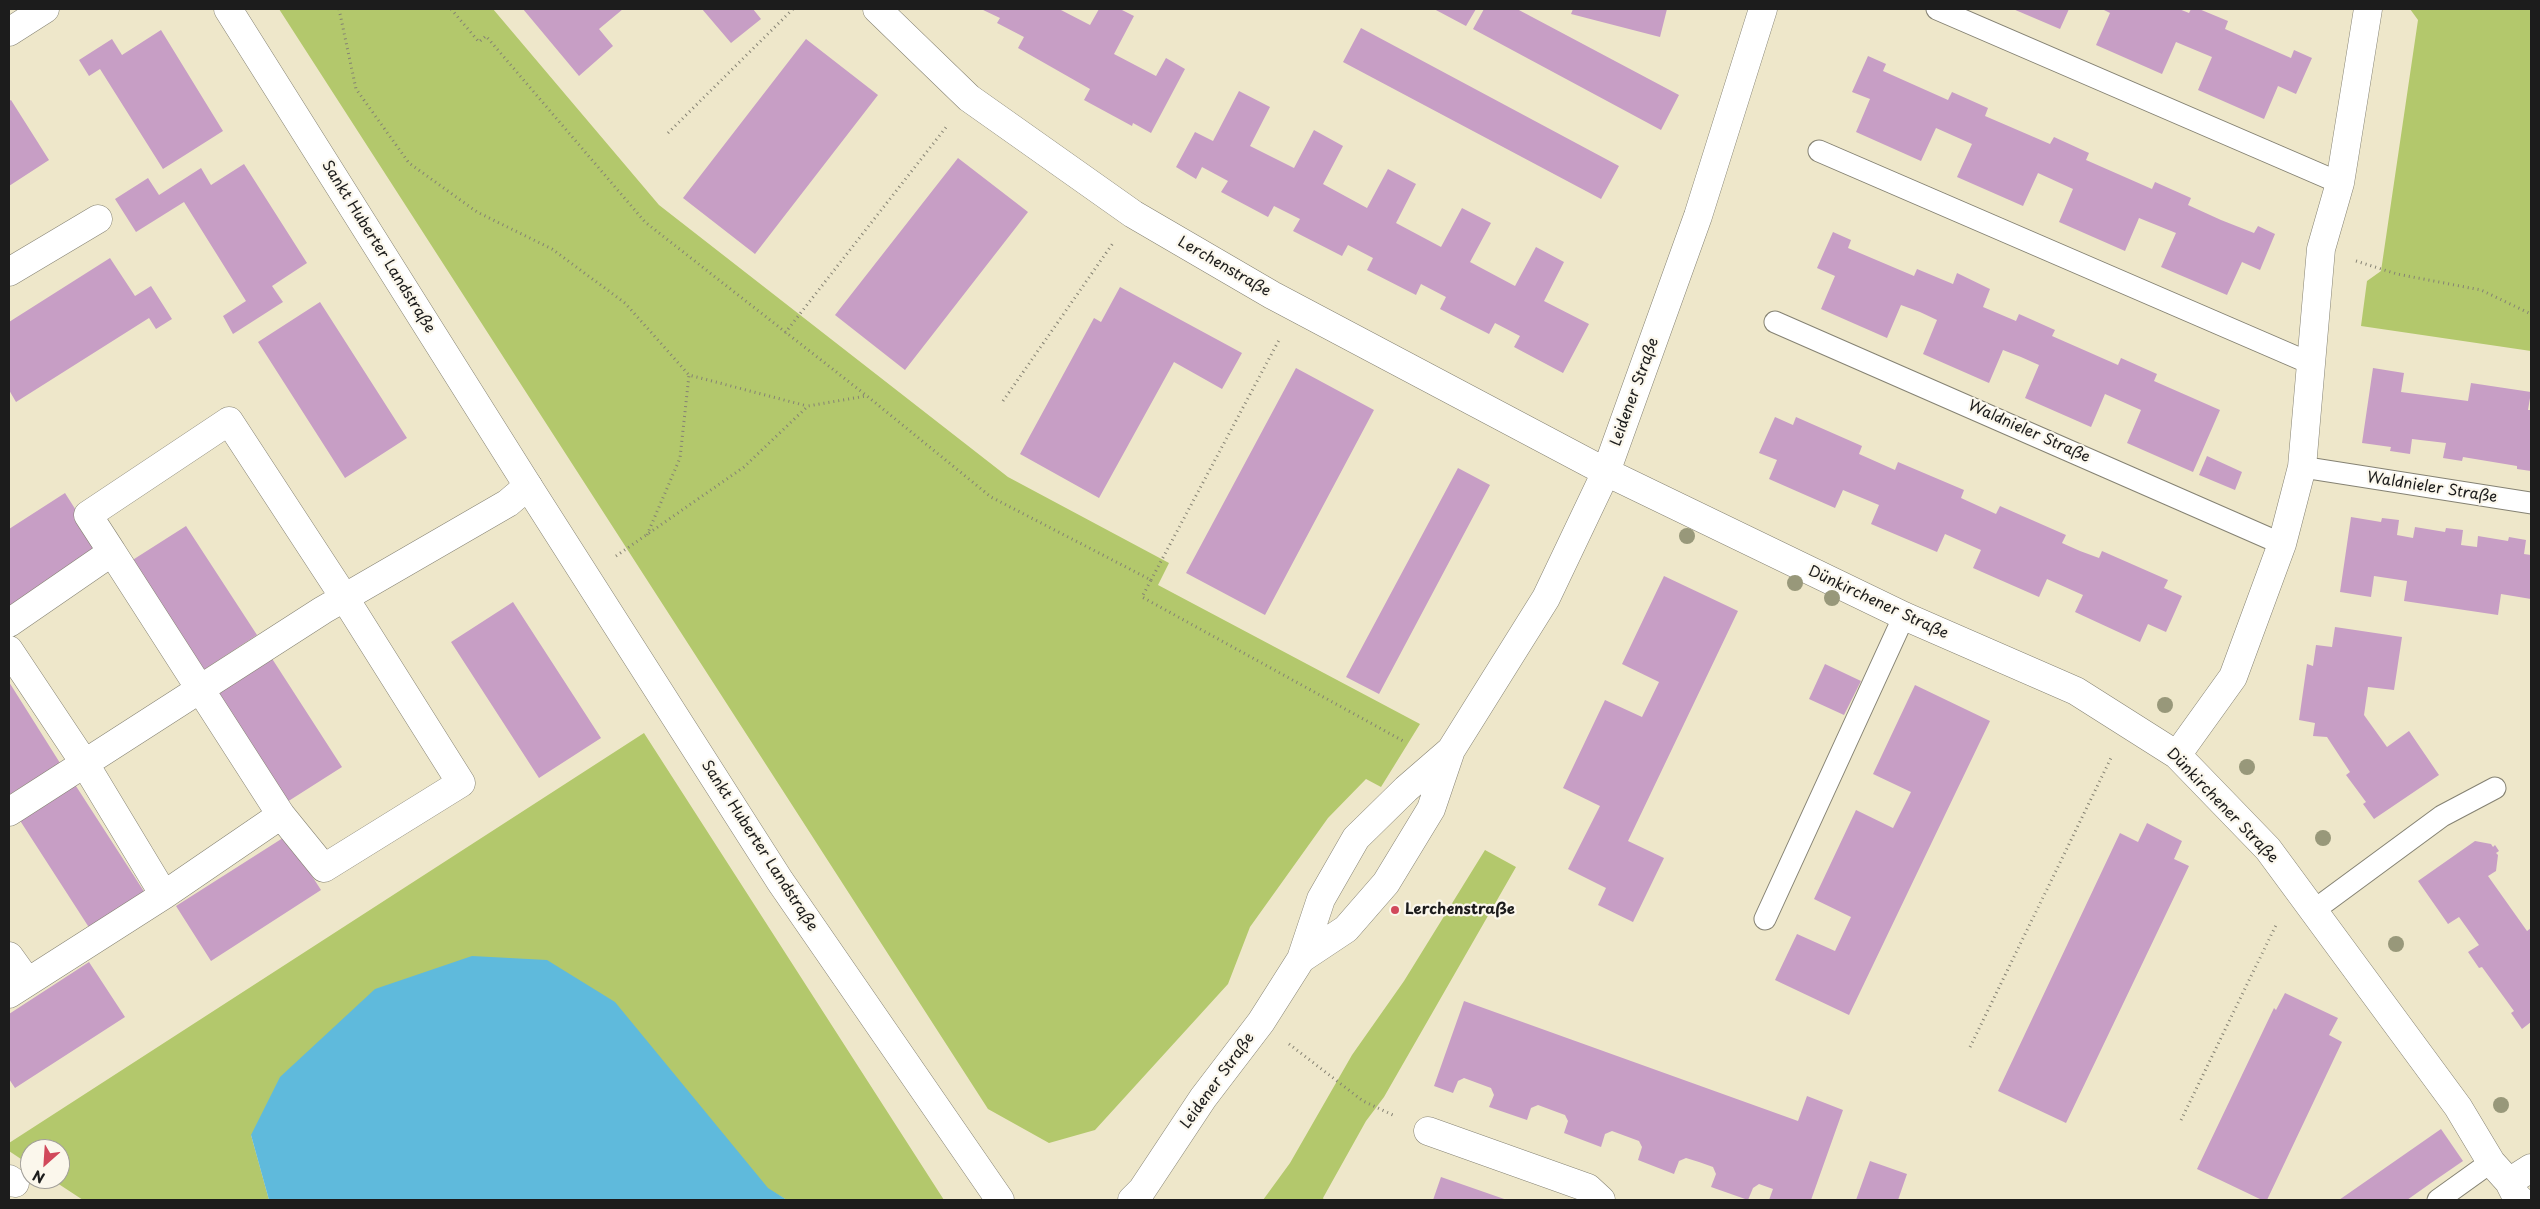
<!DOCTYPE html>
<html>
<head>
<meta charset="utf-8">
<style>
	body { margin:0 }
	#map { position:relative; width:2540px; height:1209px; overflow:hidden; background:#eee7ca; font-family:"Playpen Sans",sans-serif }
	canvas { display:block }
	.frame { position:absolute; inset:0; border:10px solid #1c1c1c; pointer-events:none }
	.north { position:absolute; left:20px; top:1139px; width:50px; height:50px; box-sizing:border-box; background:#fbf7ec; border:1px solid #a29f99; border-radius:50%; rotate:206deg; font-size:14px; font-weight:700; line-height:20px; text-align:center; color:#1c1c1c }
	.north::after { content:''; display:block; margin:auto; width:18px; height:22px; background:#d1495b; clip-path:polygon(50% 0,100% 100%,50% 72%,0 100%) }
</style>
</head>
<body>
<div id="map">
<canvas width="2540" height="1209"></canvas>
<div class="frame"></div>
<div class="north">N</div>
</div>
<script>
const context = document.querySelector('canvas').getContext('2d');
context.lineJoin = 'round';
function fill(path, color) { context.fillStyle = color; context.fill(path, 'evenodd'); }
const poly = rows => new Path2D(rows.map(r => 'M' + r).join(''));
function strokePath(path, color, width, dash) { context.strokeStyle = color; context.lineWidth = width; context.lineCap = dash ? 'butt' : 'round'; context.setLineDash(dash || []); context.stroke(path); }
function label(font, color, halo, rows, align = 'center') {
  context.font = font + ' "Playpen Sans",sans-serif'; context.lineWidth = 4.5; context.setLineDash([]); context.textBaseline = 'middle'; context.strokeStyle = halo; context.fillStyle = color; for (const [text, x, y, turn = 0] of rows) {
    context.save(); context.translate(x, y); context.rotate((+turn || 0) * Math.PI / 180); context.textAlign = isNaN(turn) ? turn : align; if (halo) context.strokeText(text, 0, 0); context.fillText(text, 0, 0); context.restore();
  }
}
fill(poly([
	[279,9,493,9,659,205,1008,477,1169,563,1158,585,1420,724,1381,787,1366,779,1328,818,1250,927,1228,984,1095,1130,1049,1143,988,1109],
	[2410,9,2531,9,2531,351,2361,326,2367,281,2381,271,2418,20],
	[644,733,944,1200,787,1200,768,1189,251,1135,269,1200,83,1200,51,1179,60,1179,60,1149,30,1149,30,1165,9,1151,9,1143],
	[1485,850,1516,867,1384,1097,1366,1121,1323,1198,1324,1200,1263,1200,1290,1163,1352,1055,1404,981]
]), '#b3c86c');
fill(poly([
	[472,956,547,960,615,1002,768,1188,787,1200,269,1200,251,1135,280,1077,375,989]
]), '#5fbadc');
fill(poly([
	[523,9,623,9,599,29,613,46,579,76],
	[702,9,753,9,761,19,731,43],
	[981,9,1059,9,1090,25,1099,9,1120,9,1134,16,1114,54,1156,76,1166,58,1185,69,1151,133,1133,123,1132,126,1084,100,1090,89,1018,48,1024,37,997,23,1000,18],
	[1434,9,1476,9,1466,26],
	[1484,9,1517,9,1679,95,1661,130,1473,29],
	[1573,9,1667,9,1660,37,1571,14],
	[2013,9,2069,9,2060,29],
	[2102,9,2179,9,2189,13,2191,9,2199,9,2228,21,2225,29,2291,58,2294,50,2312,58,2296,94,2278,86,2264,119,2198,90,2212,57,2176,42,2162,74,2096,45,2110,13],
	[1361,28,1619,166,1601,199,1343,62],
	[161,30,223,131,163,169,100,69,89,76,79,60,112,39,122,55],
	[806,39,878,95,755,254,683,198],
	[1868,56,1886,64,1883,71,1948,100,1952,92,1988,108,1985,116,2050,144,2054,137,2089,153,2086,160,2152,189,2155,182,2191,198,2188,205,2221,220,2254,233,2258,226,2275,234,2260,270,2242,262,2227,295,2161,267,2176,233,2139,218,2125,251,2059,222,2073,189,2038,173,2023,206,1957,177,1972,144,1936,128,1921,161,1856,132,1870,99,1852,92],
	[1239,91,1270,107,1250,146,1294,168,1314,130,1343,146,1323,184,1367,208,1388,169,1416,184,1396,223,1441,247,1462,208,1491,223,1470,262,1515,286,1536,247,1564,262,1544,301,1589,324,1563,373,1514,347,1520,336,1495,323,1489,334,1440,309,1446,297,1421,284,1416,295,1367,270,1373,258,1348,245,1342,256,1293,231,1300,219,1274,206,1268,217,1221,192,1228,181,1202,167,1196,179,1176,167,1195,132,1213,141],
	[11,100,49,160,9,186,9,101],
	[958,158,1028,212,905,370,835,315],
	[244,164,307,263,272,286,283,302,233,334,223,316,246,301,184,202,136,232,115,199,148,178,159,195,201,168,211,185],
	[1833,232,1851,240,1848,248,1914,276,1917,269,1953,284,1957,273,1990,289,1983,307,2016,321,2019,314,2055,330,2052,336,2118,365,2121,358,2157,374,2154,381,2220,410,2193,472,2127,443,2141,410,2105,394,2091,427,2025,398,2039,365,2021,357,2003,350,1989,383,1923,354,1937,320,1920,312,1901,305,1887,338,1821,309,1835,276,1817,268],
	[110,258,135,296,151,286,172,319,156,329,149,318,16,402,9,390,9,322],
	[1120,287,1242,353,1222,389,1174,362,1099,498,1020,454,1094,318,1101,322],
	[320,302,407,438,345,478,258,342],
	[1296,368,1374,410,1265,615,1186,573],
	[2373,368,2404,373,2401,392,2468,401,2471,383,2531,392,2528,410,2531,410,2531,471,2517,469,2517,466,2463,457,2462,461,2443,458,2446,443,2412,439,2410,454,2390,451,2391,447,2362,443],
	[1775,417,1793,425,1796,417,1862,446,1859,454,1895,470,1898,462,1964,490,1961,498,1996,514,2000,506,2066,535,2062,543,2080,551,2099,558,2102,551,2168,580,2164,588,2182,596,2166,632,2148,624,2140,642,2075,612,2083,595,2047,579,2039,597,1973,568,1981,550,1945,534,1937,552,1871,524,1879,505,1843,490,1835,508,1769,479,1777,460,1759,453],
	[2207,456,2242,472,2235,490,2199,475],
	[1458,468,1490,485,1379,694,1346,677],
	[65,493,100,548,9,607,9,529],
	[2351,517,2381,522,2382,518,2399,520,2397,535,2413,538,2415,527,2445,532,2446,528,2463,530,2461,545,2477,547,2478,536,2508,541,2509,537,2526,540,2524,554,2531,555,2531,599,2501,594,2498,615,2404,601,2407,581,2374,576,2371,597,2340,592],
	[186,526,257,635,202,671,131,561],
	[1664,576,1738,611,1628,841,1664,858,1633,922,1598,905,1606,888,1568,869,1600,806,1563,788,1605,700,1642,717,1659,682,1622,664],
	[513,602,601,738,539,778,451,642],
	[2335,627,2402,637,2394,690,2368,687,2364,715,2387,747,2409,731,2439,775,2374,819,2363,804,2366,802,2346,775,2350,772,2327,737,2313,736,2315,723,2299,720,2307,664,2313,666,2316,645,2332,647],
	[271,657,342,767,287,802,216,692],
	[1825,664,1861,681,1844,715,1809,699],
	[9,682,60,763,9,795],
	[1915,685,1990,721,1849,1015,1775,980,1797,934,1835,951,1851,917,1814,899,1856,810,1893,828,1911,792,1873,774],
	[74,783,145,893,90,929,19,819],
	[2147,823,2182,841,2174,859,2189,866,2066,1123,1998,1091,2120,833,2138,842],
	[286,836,321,890,211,961,176,906],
	[2475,841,2491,844,2493,847,2495,845,2499,851,2496,853,2498,855,2496,871,2488,876,2527,931,2531,928,2531,1022,2522,1029,2511,1013,2514,1011,2482,967,2479,968,2468,952,2479,945,2459,917,2448,924,2418,881],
	[89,962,125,1017,15,1088,9,1079,9,1014],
	[2285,993,2338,1018,2329,1035,2342,1042,2267,1200,2262,1200,2197,1169,2274,1008,2276,1010],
	[1464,1001,1798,1121,1807,1096,1843,1110,1811,1200,1769,1200,1773,1189,1759,1184,1753,1188,1748,1200,1711,1187,1716,1174,1713,1167,1699,1162,1686,1158,1679,1161,1674,1174,1638,1160,1642,1147,1639,1141,1612,1131,1605,1134,1601,1147,1564,1133,1568,1121,1565,1115,1538,1105,1531,1108,1527,1120,1489,1107,1494,1095,1491,1088,1464,1078,1458,1081,1453,1093,1434,1086],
	[2441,1129,2463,1161,2431,1183,2407,1200,2339,1200],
	[1870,1161,1907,1174,1898,1200,1856,1200],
	[1441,1177,1507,1200,1433,1200]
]), '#c79ec5');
const lane = poly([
	[1937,9,2340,183],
	[1819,151,2312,364],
	[1775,322,2282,544],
	[2302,467,2531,503],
	[2313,911,2442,816,2495,788],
	[1765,919,1904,616],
	[2438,1200,2491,1162]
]);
const street = poly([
	[877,9,969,98,1133,214,1272,295,1606,472,1904,616,2076,691,2177,755,2268,849,2458,1107,2491,1162,2509,1182,2516,1196,2520,1200],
	[9,32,45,9],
	[9,272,98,219],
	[9,623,112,552,281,815,324,868,461,783,344,597,229,421,88,515,112,552],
	[9,650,85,764,164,895],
	[2177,755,2233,677,2282,544,2302,467,2321,249,2340,183,2368,9],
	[9,812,323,610,508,503,528,486],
	[9,956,27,981],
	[1301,959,1346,929,1386,883,1431,809,1451,750,1546,598,1606,472,1698,216,1763,9],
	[9,994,164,895,281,815],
	[1428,1131,1588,1188,1601,1200],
	[9,1179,15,1183],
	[2509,1182,2531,1168],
	[1132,1200,1142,1190,1203,1098,1261,1022,1301,959,1321,899,1356,838,1406,789,1451,750]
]);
const secondary = poly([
	[228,9,528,486,780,881,1000,1200]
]);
strokePath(lane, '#858273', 23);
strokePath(street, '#858273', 29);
strokePath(secondary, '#858273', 29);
strokePath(poly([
	[339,9,356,89,409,163,477,212,552,249,625,303,689,375],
	[451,9,479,42,486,36,645,222,867,396,991,497,1151,580,1142,597,1405,742],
	[668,133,793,9],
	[2356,261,2397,274,2481,290,2531,314],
	[785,333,947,126],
	[1003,401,1113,243],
	[647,535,680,458,689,375,807,406],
	[616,556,744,467,808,406,866,396],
	[1151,580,1279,340],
	[1289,1044,1363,1101,1395,1116],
	[1970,1047,2111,758],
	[2181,1120,2277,923]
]), '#858273', 3, [1, 4]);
strokePath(lane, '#fff', 21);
strokePath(street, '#fff', 28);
strokePath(secondary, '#fff', 28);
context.fillStyle = '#98987a';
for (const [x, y] of [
	[1687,536],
	[1795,583],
	[1832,598],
	[2165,705],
	[2247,767],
	[2323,838],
	[2396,944],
	[2501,1105]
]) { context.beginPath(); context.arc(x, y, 8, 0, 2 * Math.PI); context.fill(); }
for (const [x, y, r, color] of [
	[1395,910,5,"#d1495b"]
]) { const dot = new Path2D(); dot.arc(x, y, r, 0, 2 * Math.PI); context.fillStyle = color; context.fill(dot); strokePath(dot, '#fbf7ec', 2); }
label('15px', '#1c1c1c', '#fbf7ec', [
	["Sankt Huberter Landstraße",378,247,58],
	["Lerchenstraße",1224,267,30],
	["Leidener Straße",1635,392,-70],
	["Waldnieler Straße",2029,432,24],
	["Waldnieler Straße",2432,488,9],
	["Dünkirchener Straße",1878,603,25],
	["Dünkirchener Straße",2222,806,46],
	["Sankt Huberter Landstraße",759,846,57],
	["Leidener Straße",1218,1081,-54]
]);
label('bold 15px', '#1c1c1c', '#fbf7ec', [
	["Lerchenstraße",1405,910]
], 'left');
</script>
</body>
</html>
